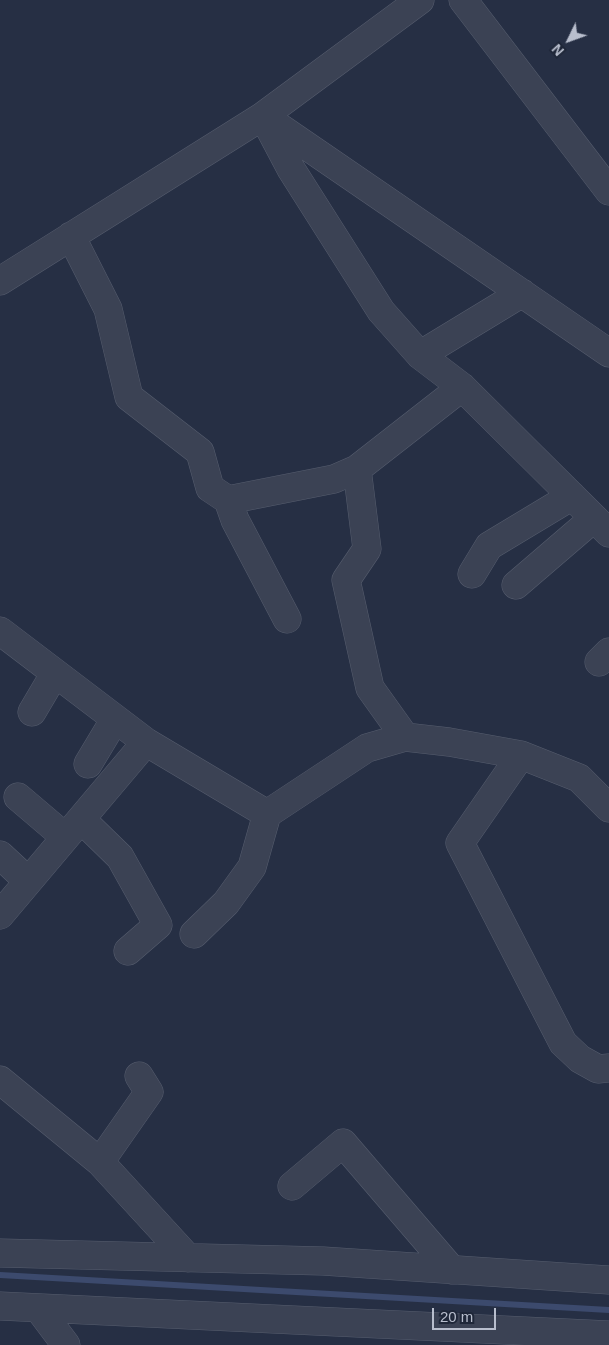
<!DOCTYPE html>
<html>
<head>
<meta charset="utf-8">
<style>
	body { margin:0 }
	#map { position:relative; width:609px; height:1345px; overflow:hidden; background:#262f44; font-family:Arial,sans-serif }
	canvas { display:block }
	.north { position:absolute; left:544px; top:15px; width:50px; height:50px; -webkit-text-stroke:4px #1f2739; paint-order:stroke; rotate:228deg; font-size:14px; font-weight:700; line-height:20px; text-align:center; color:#b8becd }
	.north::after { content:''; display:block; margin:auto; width:18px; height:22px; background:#b8becd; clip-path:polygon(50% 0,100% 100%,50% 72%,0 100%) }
	.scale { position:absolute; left:432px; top:1308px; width:64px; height:22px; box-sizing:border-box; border:2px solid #b8becd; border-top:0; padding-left:6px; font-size:15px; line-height:18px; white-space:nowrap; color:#b8becd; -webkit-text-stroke:4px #1f2739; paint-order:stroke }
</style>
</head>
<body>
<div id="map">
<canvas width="609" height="1345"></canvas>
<div class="north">N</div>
<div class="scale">20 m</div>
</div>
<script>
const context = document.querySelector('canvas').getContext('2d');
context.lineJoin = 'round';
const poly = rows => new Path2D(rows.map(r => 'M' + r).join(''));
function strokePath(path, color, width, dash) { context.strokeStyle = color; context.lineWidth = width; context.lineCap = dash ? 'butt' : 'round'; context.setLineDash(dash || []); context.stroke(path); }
strokePath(poly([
	[0,1275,609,1310]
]), '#3c4a6d', 6);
const minor = poly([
	[420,0,263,116,291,169,381,311,420,355,462,387,609,533],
	[463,0,609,191],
	[71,236,108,309,129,397,200,452,210,488,228,500,334,479,357,469,462,387],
	[0,281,263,116,609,353],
	[420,355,522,293],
	[357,469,367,549,346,580,370,688,405,737],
	[228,500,235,520,287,619],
	[472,574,489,546,572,496],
	[516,585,594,518],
	[0,631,146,742,267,814,252,867,226,903,194,934],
	[599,662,609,652],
	[32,712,55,673],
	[521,755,460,843,563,1043,580,1059,598,1069,609,1068],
	[88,764,115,719],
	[18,797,65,837],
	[267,814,367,748,405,737,449,742,521,755,579,778,609,808],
	[81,819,120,857,158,925,128,951],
	[0,855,28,881],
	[0,915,146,742],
	[139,1076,149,1092,100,1162,188,1258],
	[0,1080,100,1162],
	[292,1186,343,1143,452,1270],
	[0,1253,323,1261,609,1280],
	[0,1306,609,1335],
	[39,1309,66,1345]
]);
strokePath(minor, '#565d6e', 29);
strokePath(minor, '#3b4254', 28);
</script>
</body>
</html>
